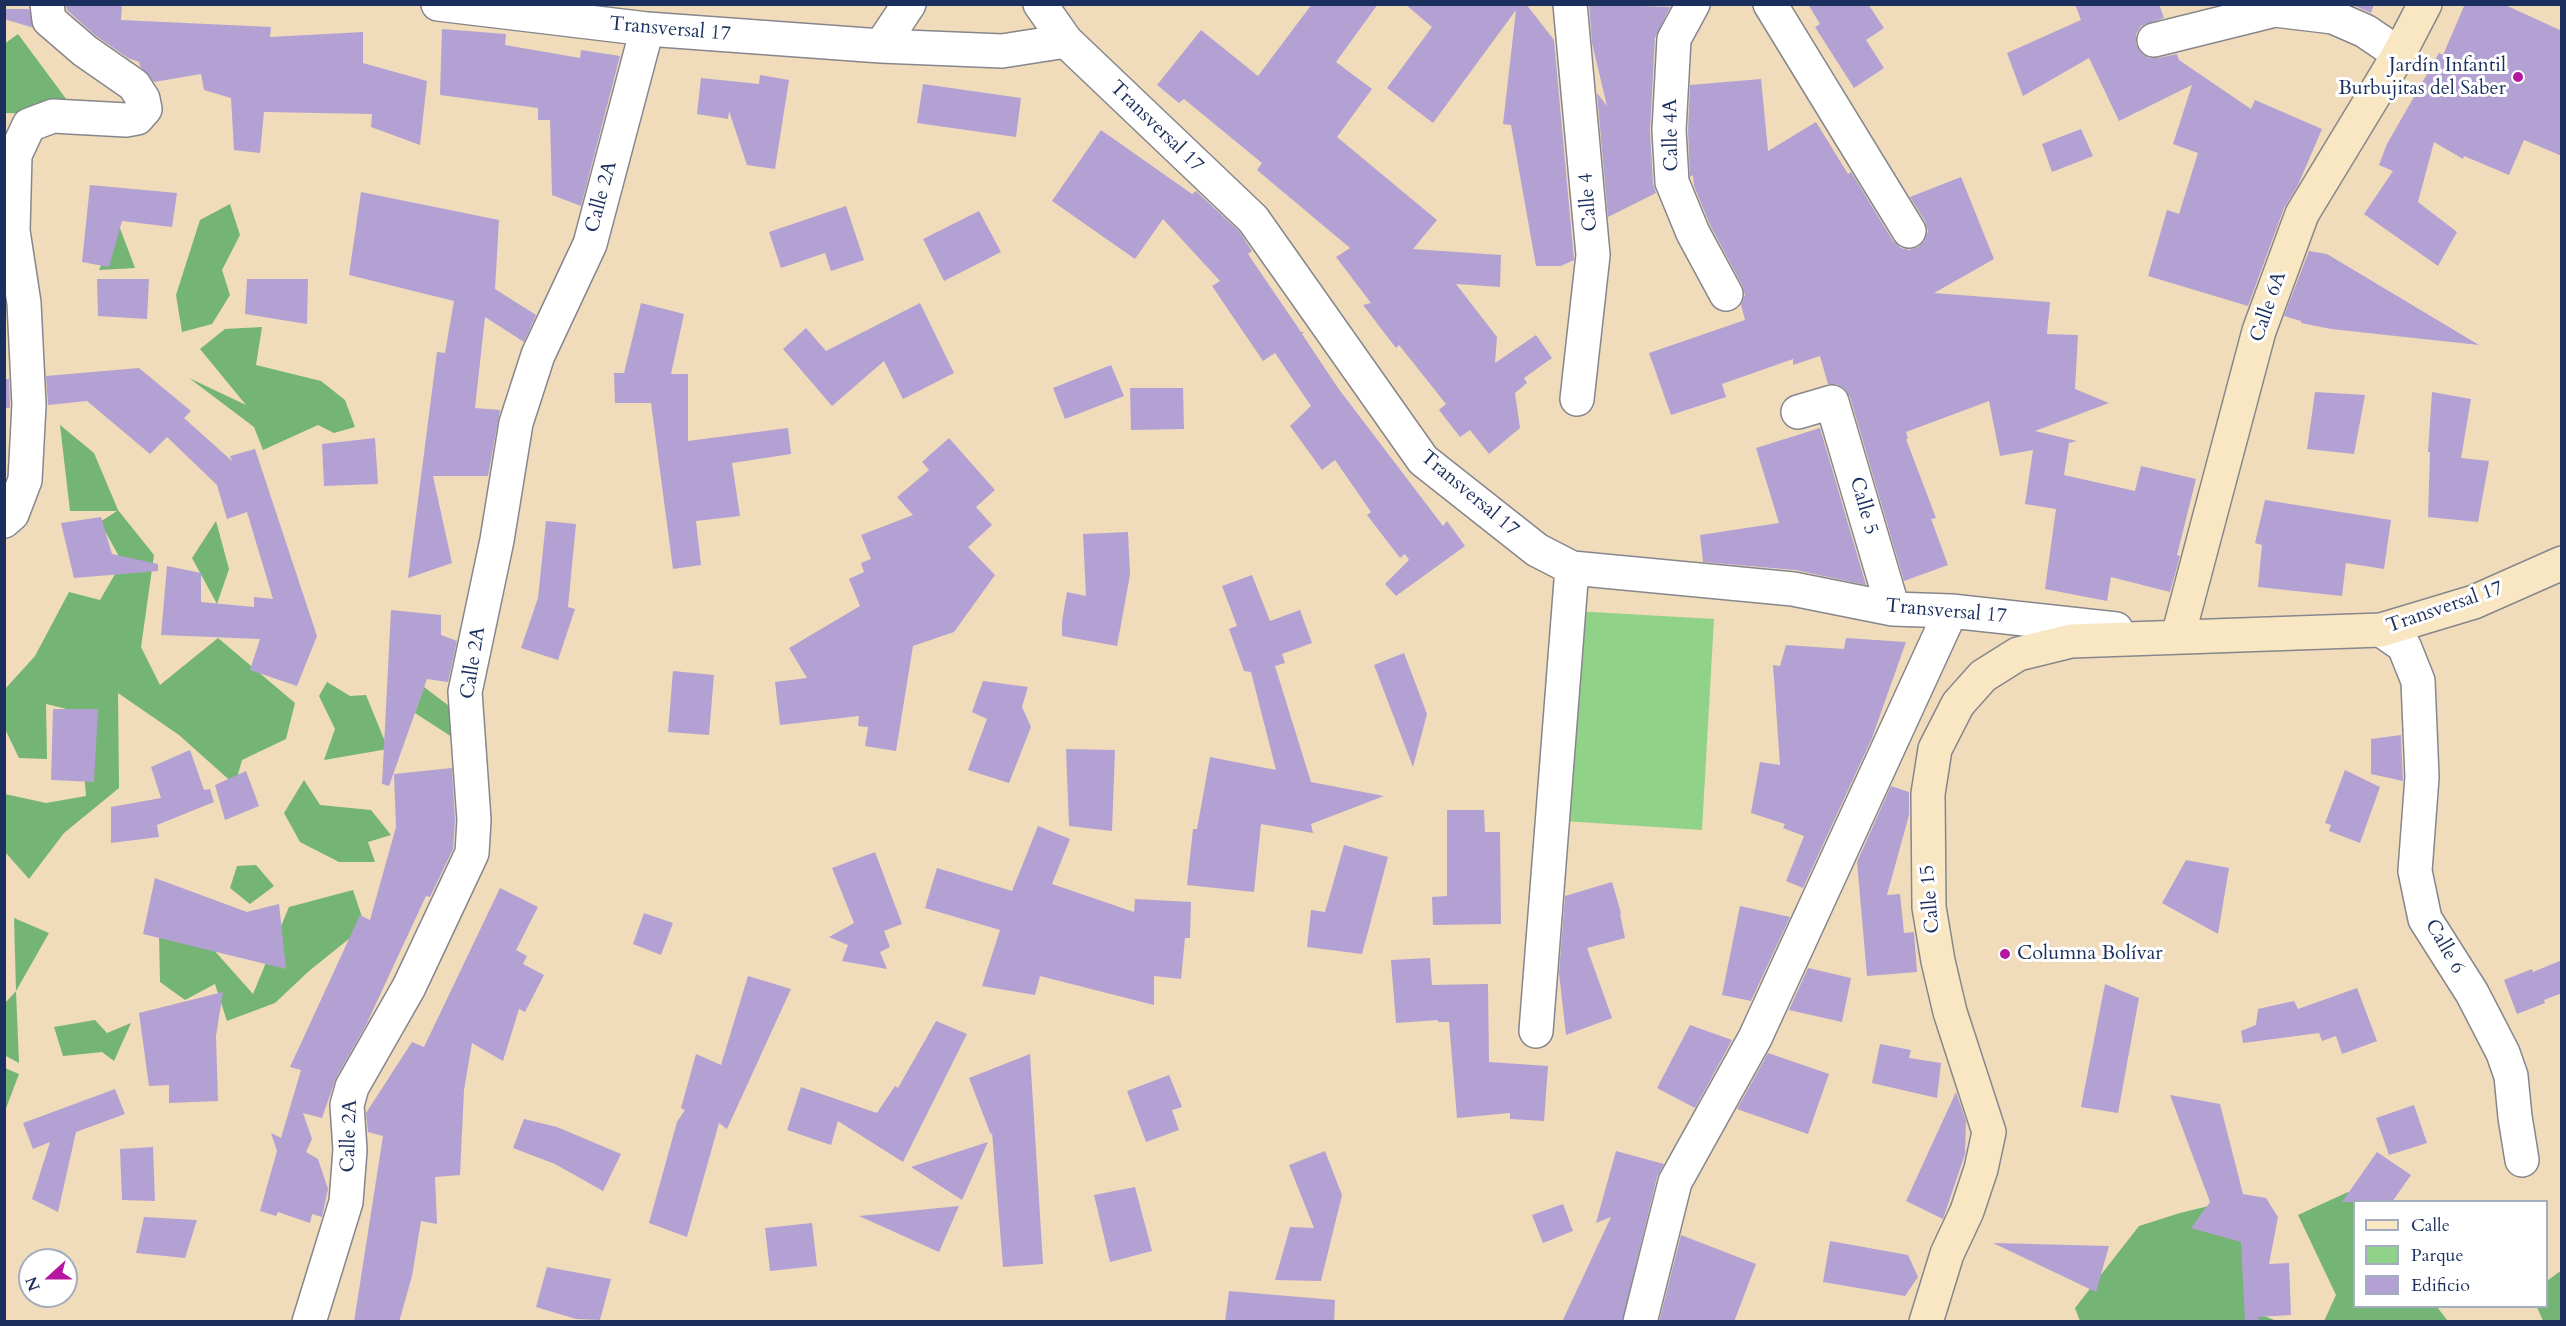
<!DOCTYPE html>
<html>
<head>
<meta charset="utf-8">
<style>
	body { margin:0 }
	#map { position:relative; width:2566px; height:1326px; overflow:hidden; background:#f0dcba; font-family:Cardo,serif }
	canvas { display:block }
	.frame { position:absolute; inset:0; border:6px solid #1b2f5e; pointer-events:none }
	.legend { position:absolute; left:2353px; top:1200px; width:195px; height:108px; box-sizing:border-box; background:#fff; border:2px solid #a4acbf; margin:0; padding:8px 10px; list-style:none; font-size:18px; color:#1b2f5e }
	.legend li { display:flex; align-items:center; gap:12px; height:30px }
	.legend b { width:30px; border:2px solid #a4acbf }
	.north { position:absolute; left:18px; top:1248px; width:60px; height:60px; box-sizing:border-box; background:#fff; border:2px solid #a4acbf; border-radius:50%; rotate:249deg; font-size:16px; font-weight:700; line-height:24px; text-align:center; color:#1b2f5e }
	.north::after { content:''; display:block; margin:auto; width:21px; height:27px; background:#b5179e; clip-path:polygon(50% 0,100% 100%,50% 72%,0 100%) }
</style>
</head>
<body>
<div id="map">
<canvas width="2566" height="1326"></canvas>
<div class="frame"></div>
<ul class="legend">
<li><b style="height:8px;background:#f9e7c3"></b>Calle</li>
<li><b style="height:16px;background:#91d289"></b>Parque</li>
<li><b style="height:16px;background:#b3a1d3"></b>Edificio</li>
</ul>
<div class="north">N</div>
</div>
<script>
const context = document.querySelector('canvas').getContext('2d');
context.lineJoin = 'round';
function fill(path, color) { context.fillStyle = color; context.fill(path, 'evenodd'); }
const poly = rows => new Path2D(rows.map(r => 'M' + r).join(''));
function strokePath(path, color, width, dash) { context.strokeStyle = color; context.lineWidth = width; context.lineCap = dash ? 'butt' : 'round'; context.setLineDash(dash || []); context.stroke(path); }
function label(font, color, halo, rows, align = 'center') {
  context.font = font + ' Cardo,serif'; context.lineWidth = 6; context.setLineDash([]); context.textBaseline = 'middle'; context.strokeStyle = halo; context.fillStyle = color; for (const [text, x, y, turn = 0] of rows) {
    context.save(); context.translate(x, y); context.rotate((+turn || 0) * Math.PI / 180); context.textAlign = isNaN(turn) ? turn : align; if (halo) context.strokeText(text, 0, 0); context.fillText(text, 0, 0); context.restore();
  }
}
fill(poly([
	[1575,611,1714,619,1702,830,1563,821]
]), '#91d289');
fill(poly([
	[18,34,78,115,5,113,4,44],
	[230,204,240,235,222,270,230,295,212,324,182,332,176,295,200,220],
	[118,223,135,268,99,270],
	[262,327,256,365,321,381,345,400,355,427,334,433,318,425,263,450,254,427,189,378,246,405,200,349,225,329],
	[60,425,94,453,118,510,154,555,141,647,160,685,218,638,295,703,286,739,242,760,235,785,179,735,118,693,119,788,64,833,29,879,5,852,5,794,46,803,86,796,79,712,46,704,47,759,19,758,5,729,5,689,35,656,69,592,100,600,122,562,100,522,117,511,70,511],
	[216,521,229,569,217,604,192,558],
	[327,682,350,696,366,695,388,749,324,760,335,729,319,696],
	[424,687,453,709,452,737,415,713],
	[304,780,320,805,371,810,391,835,368,842,375,862,339,862,300,842,284,813],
	[256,865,274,886,250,904,230,888,237,866],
	[353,890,365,926,309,971,275,1003,227,1021,215,984,185,1000,160,982,159,932,189,922,253,994,289,907],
	[14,918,49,933,16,991,19,1063,4,1055,5,1003,16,991],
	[95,1020,107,1033,131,1023,114,1061,102,1052,63,1056,54,1027],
	[5,1068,19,1074,5,1111],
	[2348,1192,2355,1201,2354,1306,2437,1307,2448,1321,2324,1321,2336,1295,2298,1215],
	[2238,1199,2248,1310,2277,1321,2080,1321,2075,1308,2139,1226,2180,1213],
	[2559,1272,2561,1273,2561,1321,2543,1321,2537,1307,2546,1306,2547,1281]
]), '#74b475');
fill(poly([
	[66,4,122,4,121,20,271,27,270,37,363,32,363,63,427,81,420,145,371,127,372,114,264,112,260,153,234,150,231,98,204,90,201,74,154,82,140,66,139,62,128,58,96,36,67,10],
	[1312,4,1378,4,1336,62,1372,89,1337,137,1437,220,1413,249,1501,255,1500,287,1456,284,1497,337,1495,363,1536,335,1552,358,1524,378,1527,383,1515,393,1520,428,1489,454,1470,430,1460,437,1439,410,1446,404,1399,345,1396,348,1363,305,1371,303,1336,257,1350,248,1257,170,1262,163,1184,99,1179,103,1157,85,1201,30,1258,76],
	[1405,4,1526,4,1554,40,1574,260,1561,266,1536,266,1511,125,1503,124,1516,10,1433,123,1387,88,1432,27],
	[1589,4,1670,7,1655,38,1650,131,1653,183,1656,193,1608,217,1597,93,1607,106,1592,43],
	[1808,4,1868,4,1884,28,1866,40,1884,68,1854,88,1815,27,1820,24],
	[2075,4,2159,4,2164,18,2141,26,2136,34,2136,44,2141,53,2149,58,2158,58,2177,54,2179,60,2251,109,2255,100,2322,129,2298,185,2284,208,2248,306,2148,276,2167,210,2179,214,2198,153,2173,144,2192,85,2119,121,2089,58,2023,96,2007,53,2081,20],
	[2351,4,2374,4,2371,13],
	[2465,4,2503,4,2562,31,2562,156,2524,140,2509,175,2464,156,2463,159,2434,142,2418,202,2457,232,2438,266,2364,214,2393,171,2379,165,2387,144,2439,53,2443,55],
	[4,9,29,9,34,28,4,19],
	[442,29,506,34,505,45,580,58,581,50,620,56,581,206,552,195,550,120,538,120,538,108,440,95],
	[760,75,789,80,775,169,747,165,729,111,728,119,697,114,701,78,759,84],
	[1761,79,1768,151,1816,122,1848,174,1851,172,1893,241,1901,248,1909,250,1918,247,1925,240,1928,231,1925,221,1910,197,1961,177,1994,259,1934,293,2050,302,2047,334,2078,335,2075,389,2109,403,2035,431,2077,441,2069,443,2064,475,2135,491,2141,466,2196,479,2177,555,2180,556,2170,592,2111,577,2107,601,2045,589,2056,509,2025,504,2033,450,2000,456,1989,401,1906,432,1908,439,1906,439,1936,518,1931,519,1948,565,1904,581,1850,397,1844,388,1837,384,1828,384,1820,356,1793,365,1793,359,1722,384,1726,397,1671,415,1649,353,1745,320,1741,305,1745,295,1742,285,1710,225,1694,186,1693,175,1690,177,1688,130,1690,85],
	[923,84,1021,98,1016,137,917,123],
	[2081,129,2093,156,2052,172,2042,144],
	[1101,130,1192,194,1196,191,1239,231,1252,251,1248,254,1301,332,1304,332,1302,334,1338,388,1443,526,1447,521,1465,546,1396,596,1385,584,1409,560,1405,554,1400,558,1367,515,1371,512,1335,460,1322,470,1290,426,1311,406,1275,353,1263,361,1212,286,1220,281,1163,219,1135,259,1052,201],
	[90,185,177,193,172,227,122,221,109,267,82,262],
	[361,192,499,220,495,289,536,315,524,342,485,317,475,408,500,410,488,476,433,476,452,563,408,578,437,352,445,353,454,301,349,275],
	[846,206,864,260,831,271,825,253,781,268,769,232],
	[979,211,1001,252,944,281,923,239],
	[2309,251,2327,254,2479,345,2331,329,2301,323,2301,321,2284,316],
	[97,279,149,279,147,319,98,316],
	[247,279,308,279,307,324,245,314],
	[641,303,684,314,671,374,688,374,688,441,788,428,791,454,732,463,740,516,696,521,701,565,673,569,651,403,615,403,614,373,624,373],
	[920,303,954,373,903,399,884,361,832,406,783,349,806,328,826,351],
	[1111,365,1124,396,1065,419,1053,388],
	[139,368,191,411,184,418,232,461,230,456,255,449,317,636,297,686,250,670,260,639,161,635,167,566,201,573,201,602,254,607,254,597,273,599,247,512,227,519,217,485,167,437,150,454,87,401,48,405,46,376],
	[4,379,9,379,10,408,4,408],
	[1130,388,1183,388,1184,429,1131,430],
	[2315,392,2365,395,2354,454,2307,449],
	[2432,392,2471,399,2461,458,2489,461,2478,522,2428,517,2430,452,2428,452],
	[1820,428,1866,585,1795,570,1703,562,1700,535,1779,523,1756,448],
	[375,438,378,484,324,486,322,444],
	[949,438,995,490,976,507,992,525,968,547,995,575,954,632,913,646,896,751,865,746,868,727,858,726,859,716,780,725,775,682,807,678,789,648,860,606,849,579,864,572,861,563,871,559,861,535,913,515,897,497,929,470,922,462],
	[2265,500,2391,520,2384,569,2346,563,2342,596,2258,587,2262,545,2255,543],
	[101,517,112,554,158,564,158,571,74,578,61,523],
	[546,521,576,524,568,607,575,609,558,660,521,648,538,598],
	[1128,532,1130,575,1117,646,1062,636,1062,621,1067,592,1086,596,1083,534],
	[1252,575,1270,621,1300,610,1312,643,1282,654,1285,663,1275,666,1311,782,1384,796,1311,824,1313,833,1261,824,1254,892,1187,885,1193,829,1197,829,1210,757,1276,770,1251,672,1244,671,1229,629,1237,626,1222,586],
	[391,610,441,615,441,635,457,641,448,682,427,679,389,786,382,784],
	[1846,638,1906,642,1872,738,1803,888,1786,881,1804,836,1783,828,1785,824,1751,813,1760,762,1780,765,1773,665,1780,666,1786,645,1844,649],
	[1404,653,1427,714,1413,767,1374,665],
	[673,671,714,675,709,735,668,732],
	[983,681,1028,687,1022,707,1031,727,1009,783,968,770,987,719,972,712],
	[53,709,98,709,94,782,51,780],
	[2401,735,2403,781,2371,774,2371,739],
	[1066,749,1115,750,1112,831,1069,826],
	[190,750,204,790,210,789,214,802,157,825,159,837,111,843,111,807,161,798,151,767],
	[452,768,455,820,453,849,430,897,426,896,366,1025,336,1078,322,1118,303,1113,312,1139,306,1152,318,1159,328,1189,322,1217,312,1214,310,1223,278,1212,276,1216,260,1211,277,1151,271,1133,281,1138,301,1070,290,1067,360,915,370,920,396,827,394,774],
	[2345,770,2380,787,2360,843,2329,831,2331,825,2325,823],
	[246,771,259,806,225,820,215,785],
	[1891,786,1909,792,1909,815,1887,895,1900,894,1904,933,1914,932,1917,972,1867,976,1857,862],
	[1447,810,1484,810,1485,832,1500,832,1501,924,1433,925,1432,897,1447,896],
	[1038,826,1070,839,1052,884,1134,912,1135,899,1191,902,1190,938,1185,938,1181,979,1154,976,1154,1005,1040,976,1035,995,982,986,1000,930,925,908,937,868,1012,891],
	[1344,845,1388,857,1362,954,1307,947,1311,910,1325,912],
	[875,852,902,924,884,931,890,947,880,952,887,969,842,961,848,945,829,937,854,923,832,868],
	[2186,860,2229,868,2218,934,2162,903],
	[155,878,247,912,279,904,286,969,143,934],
	[1612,882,1621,913,1620,914,1625,938,1587,948,1612,1018,1566,1035,1559,973,1565,896],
	[500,888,538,907,516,950,527,956,523,964,544,975,525,1012,519,1009,503,1061,472,1043,464,1090,460,1175,435,1177,437,1224,421,1221,412,1276,399,1322,354,1322,383,1136,368,1132,366,1113,412,1042,424,1047],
	[1740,906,1790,917,1751,1001,1722,995],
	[644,913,673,923,661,955,633,944],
	[1430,958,1432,985,1488,984,1489,1062,1548,1066,1544,1121,1510,1119,1510,1113,1457,1118,1449,1022,1438,1022,1438,1020,1396,1023,1391,960],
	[2562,960,2562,993,2544,1000,2545,1003,2517,1014,2504,980,2532,969,2533,972],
	[1808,968,1851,978,1842,1022,1789,1010],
	[748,976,791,989,727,1129,719,1123,687,1237,649,1223,677,1122,685,1110,681,1108,696,1054,721,1065],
	[2105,984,2139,998,2118,1113,2081,1107],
	[2357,988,2377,1041,2342,1054,2336,1036,2322,1041,2319,1033,2243,1043,2241,1031,2256,1025,2258,1009,2294,1001,2298,1009],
	[223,992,216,1036,218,1101,169,1103,169,1085,149,1086,139,1013],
	[936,1021,967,1034,903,1162,838,1121,831,1145,787,1130,801,1087,877,1113,895,1086,898,1088],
	[1690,1025,1732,1040,1695,1108,1657,1088],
	[1880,1044,1911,1050,1909,1058,1941,1063,1937,1098,1872,1083],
	[1768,1053,1829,1074,1808,1134,1737,1109],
	[1030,1054,1043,1264,1003,1267,992,1132,991,1135,969,1078],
	[1169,1075,1182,1107,1172,1110,1179,1130,1146,1142,1127,1091],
	[115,1089,125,1114,76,1132,58,1212,32,1199,50,1142,33,1149,23,1123],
	[1956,1092,1966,1121,1965,1154,1943,1219,1906,1201],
	[2170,1095,2220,1104,2243,1194,2266,1198,2278,1217,2269,1264,2289,1263,2291,1315,2259,1317,2258,1322,2245,1322,2241,1242,2191,1228,2210,1202],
	[2414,1105,2427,1143,2389,1155,2376,1118],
	[524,1119,557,1127,621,1154,603,1191,555,1164,513,1148],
	[988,1142,962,1200,911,1167],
	[153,1147,155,1201,122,1200,120,1149],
	[1325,1151,1342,1195,1321,1281,1275,1280,1290,1227,1314,1228,1289,1165],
	[1616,1151,1664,1164,1657,1177,1622,1322,1562,1322,1611,1217,1596,1223],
	[2377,1152,2411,1175,2392,1202,2342,1202],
	[1135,1187,1152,1251,1110,1262,1094,1195],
	[1563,1204,1573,1231,1543,1243,1532,1215],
	[959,1206,939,1252,859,1216],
	[144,1217,197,1220,185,1258,136,1253],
	[812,1223,817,1266,770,1271,765,1228],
	[1681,1235,1756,1264,1734,1322,1659,1322],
	[1830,1241,1908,1255,1918,1277,1905,1296,1823,1282],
	[1993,1243,2109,1246,2096,1292],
	[547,1267,611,1279,600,1320,576,1319,536,1307],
	[1229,1291,1335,1300,1334,1322,1225,1322]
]), '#b3a1d3');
const street = poly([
	[438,4,647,29,881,46,1002,51,1066,41],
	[1040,4,1066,41,1253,219,1423,460,1537,550,1572,568,1793,589,1893,609,1951,611,2116,629],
	[1570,4,1593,255,1577,399],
	[1693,4,1674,39,1669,130,1672,182,1693,233,1726,294],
	[1770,4,1909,231],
	[2154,40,2275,10,2333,17,2365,31,2399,54],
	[881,46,909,4],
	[1798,412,1832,402,1893,609],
	[4,521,12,514,25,480,29,405,24,303,13,231,15,155,29,125,53,116,126,120,137,118,145,109,143,99,134,85,85,51,49,20,47,4],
	[2381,630,2404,646,2418,681,2422,777,2415,871,2425,919,2472,993,2503,1053,2511,1076,2515,1117,2522,1160],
	[1536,1031,1572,568],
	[309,1322,346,1202,350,1150,347,1105,352,1087,409,987,472,853,474,820,465,692,497,540,516,423,538,355,590,244,647,29],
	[1640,1322,1675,1182,1755,1038,1951,611]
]);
const secondary = poly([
	[2178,636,2259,331,2302,214,2399,54,2425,4],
	[1926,1322,1947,1254,1967,1211,1981,1169,1989,1132,1950,1012,1938,961,1929,907,1928,794,1935,749,1958,704,1983,676,2018,654,2071,641,2381,630,2474,602,2562,563]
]);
strokePath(street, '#86868c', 36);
strokePath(secondary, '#86868c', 36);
strokePath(street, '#fff', 33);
strokePath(secondary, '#f9e7c3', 33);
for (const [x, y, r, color] of [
	[2518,77,6,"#b5179e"],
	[2005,954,6,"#b5179e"]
]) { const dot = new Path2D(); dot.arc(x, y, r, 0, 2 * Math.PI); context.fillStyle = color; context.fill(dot); strokePath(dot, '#fff', 2); }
label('20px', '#1b2f5e', '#fff', [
	["Transversal 17",670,30,5],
	["Transversal 17",1156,127,44],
	["Calle 4A",1672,135,-91],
	["Calle 2A",602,197,-75],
	["Calle 4",1589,202,-95],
	["Calle 6A",2269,307,-71],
	["Transversal 17",1469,494,40],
	["Calle 5",1863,506,74],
	["Transversal 17",2445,608,-19],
	["Transversal 17",1946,612,5],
	["Calle 2A",474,663,-81],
	["Calle 15",1931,899,-95],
	["Calle 6",2444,947,60],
	["Calle 2A",350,1136,-88]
]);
label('20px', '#1b2f5e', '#fff', [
	["Jardín Infantil",2506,66],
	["Burbujitas del Saber",2506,89],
	["Columna Bolívar",2017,954,"left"]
], 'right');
</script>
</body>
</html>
